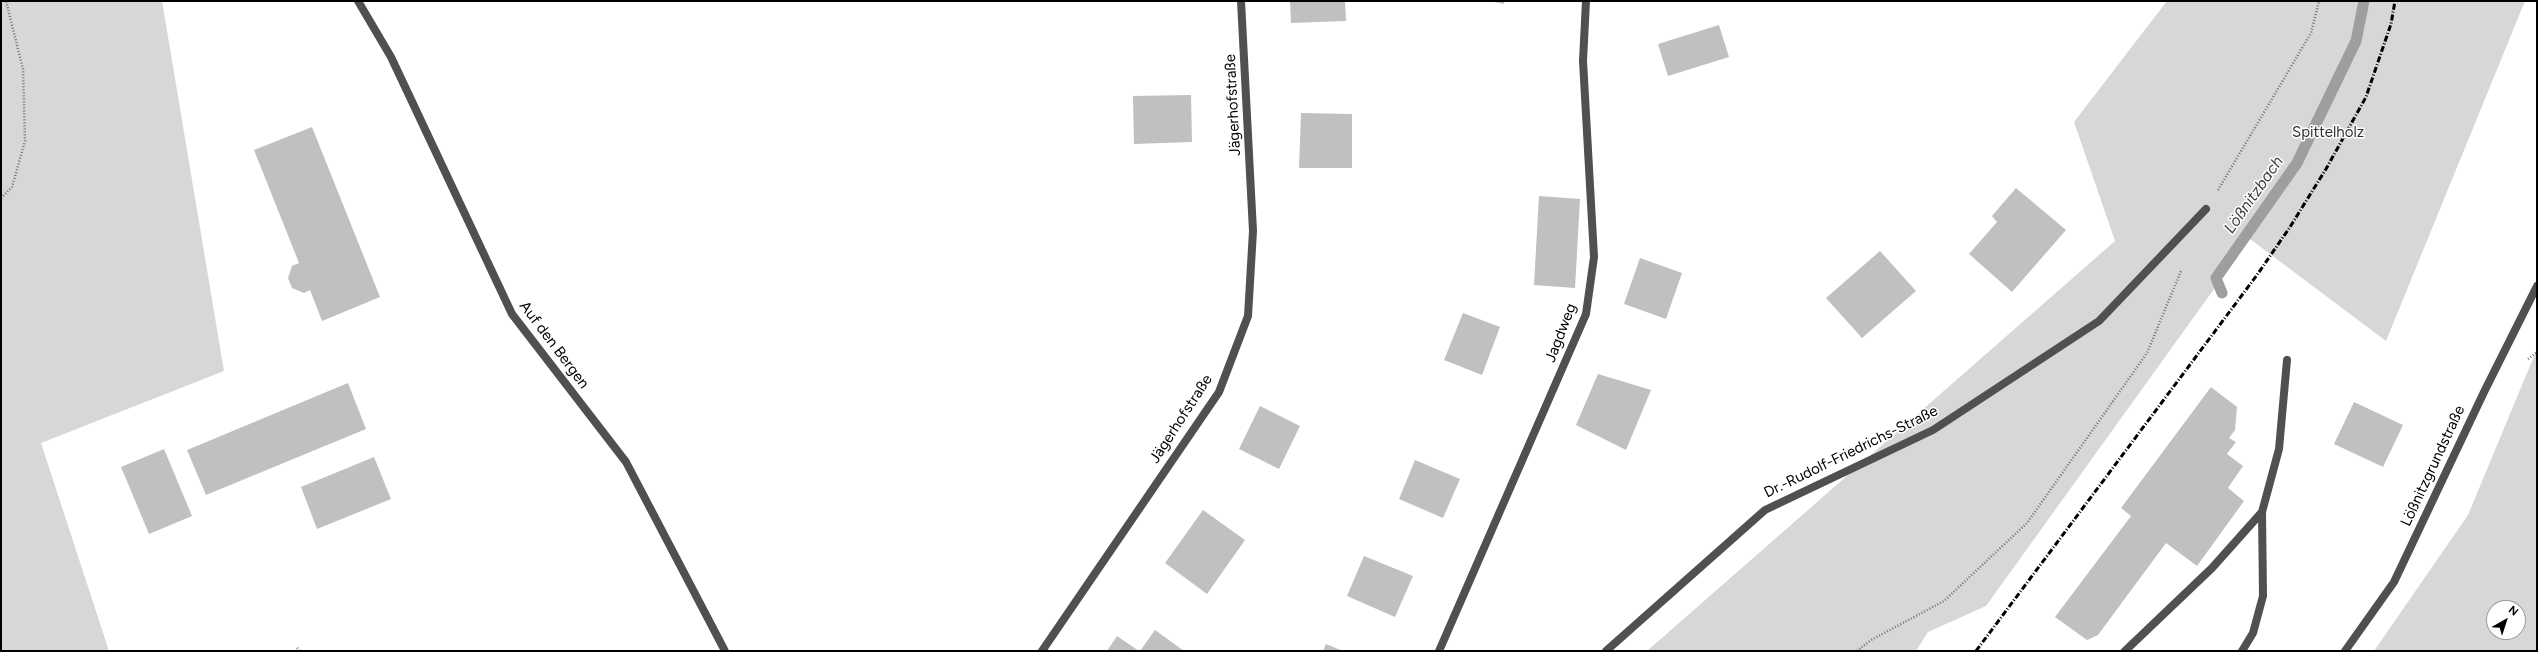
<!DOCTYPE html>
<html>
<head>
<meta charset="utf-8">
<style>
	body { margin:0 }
	#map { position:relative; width:2538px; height:652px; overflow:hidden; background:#fff; font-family:Figtree,sans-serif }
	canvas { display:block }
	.frame { position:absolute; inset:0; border:2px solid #000; pointer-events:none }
	.north { position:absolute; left:2486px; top:600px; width:40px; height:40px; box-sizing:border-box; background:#fff; border:1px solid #999; border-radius:50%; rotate:39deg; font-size:11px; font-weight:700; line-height:16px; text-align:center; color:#000 }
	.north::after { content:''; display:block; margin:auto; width:14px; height:18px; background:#000; clip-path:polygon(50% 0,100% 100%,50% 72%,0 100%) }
</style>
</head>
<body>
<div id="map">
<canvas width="2538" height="652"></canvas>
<div class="frame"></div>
<div class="north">N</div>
</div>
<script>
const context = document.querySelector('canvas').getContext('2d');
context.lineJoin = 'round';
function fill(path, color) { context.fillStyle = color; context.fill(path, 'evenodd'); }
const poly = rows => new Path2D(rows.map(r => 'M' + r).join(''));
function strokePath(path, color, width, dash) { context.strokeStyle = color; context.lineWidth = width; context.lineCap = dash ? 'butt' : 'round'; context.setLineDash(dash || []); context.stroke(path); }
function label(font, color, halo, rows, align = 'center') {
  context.font = font + ' Figtree,sans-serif'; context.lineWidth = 3; context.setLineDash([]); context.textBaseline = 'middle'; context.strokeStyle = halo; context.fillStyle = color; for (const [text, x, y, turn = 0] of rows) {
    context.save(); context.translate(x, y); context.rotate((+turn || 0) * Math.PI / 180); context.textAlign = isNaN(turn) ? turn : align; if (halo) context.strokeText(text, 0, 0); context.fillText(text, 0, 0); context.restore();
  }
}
fill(poly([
	[1,1,162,1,224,371,41,443,109,651,1,651],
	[2167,1,2525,1,2386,341,2250,239,1986,606,1928,632,1916,651,1647,651,2115,241,2074,122],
	[2537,349,2537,651,2374,651,2468,515],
	[2494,608,2518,608,2518,632,2494,632]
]), '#d7d7d7');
strokePath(poly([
	[2222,293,2216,278,2297,163,2356,41,2364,1]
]), '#9e9e9e', 11);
fill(poly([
	[1290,1,1345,1,1346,21,1291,23],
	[1489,1,1504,1,1504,4],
	[1719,25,1729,57,1668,76,1658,44],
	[1191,95,1192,142,1134,144,1133,96],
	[1301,113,1352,114,1352,168,1299,168],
	[312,127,380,297,322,321,310,290,304,293,292,288,288,278,292,266,299,263,254,150],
	[2016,188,2066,230,2012,292,1969,254,1997,222,1992,216],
	[1539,196,1580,199,1575,288,1534,285],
	[1880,251,1916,291,1862,338,1826,298],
	[1640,258,1682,273,1666,319,1624,304],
	[1463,313,1500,327,1482,375,1444,360],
	[1598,374,1651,390,1626,450,1576,425],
	[348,383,366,429,206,495,187,450],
	[2211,387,2237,407,2235,430,2229,438,2236,442,2227,454,2243,466,2228,488,2244,501,2197,566,2166,543,2098,635,2087,640,2055,617,2131,516,2121,508],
	[2354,402,2403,425,2383,467,2334,444],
	[1260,406,1300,426,1279,469,1239,449],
	[164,449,192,516,149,534,121,467],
	[374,457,391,499,317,529,301,487],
	[1415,460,1460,479,1443,518,1399,499],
	[1203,510,1245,540,1207,594,1165,563],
	[1364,556,1413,576,1395,617,1347,596],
	[1155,630,1184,651,1140,651],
	[1117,636,1139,651,1107,651],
	[1326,644,1343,651,1323,651]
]), '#c0c0c0');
strokePath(poly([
	[2218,190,2311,33,2319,1],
	[1,198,12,187,25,141,23,69,6,1],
	[2528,359,2537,352],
	[297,648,300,651],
	[1857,651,1871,640,1944,601,2027,523,2147,353,2181,271]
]), '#727272', 2.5, [1, 2]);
strokePath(poly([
	[2262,512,2279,449,2287,360],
	[2125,651,2212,568,2262,512,2263,596,2253,633,2242,651]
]), '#505050', 8);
strokePath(poly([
	[358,1,391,57,512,314,626,462,725,651],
	[1042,651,1219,392,1248,316,1253,231,1241,1],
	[1439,651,1586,314,1594,257,1583,61,1586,1],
	[1606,651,1765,510,1933,430,2099,321,2206,209]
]), '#505050', 8);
strokePath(poly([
	[2345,651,2394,582,2484,392,2537,286]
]), '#505050', 8);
strokePath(poly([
	[1976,651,2257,275,2290,227,2326,169,2366,97,2391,24,2395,1]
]), '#000', 3, [6, 2, 1, 2]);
label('15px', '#000', '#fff', [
	["Jägerhofstraße",1233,105,-93],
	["Jagdweg",1561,333,-69],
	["Auf den Bergen",554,345,53],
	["Jägerhofstraße",1181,419,-57],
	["Dr.-Rudolf-Friedrichs-Straße",1851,452,-26],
	["Lößnitzgrundstraße",2433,466,-65]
]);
label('15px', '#2e2e2e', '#fff', [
	["Spittelholz",2328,133]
]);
label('italic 16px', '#3f3f3f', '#fff', [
	["Lößnitzbach",2254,195,-55]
]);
</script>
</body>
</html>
